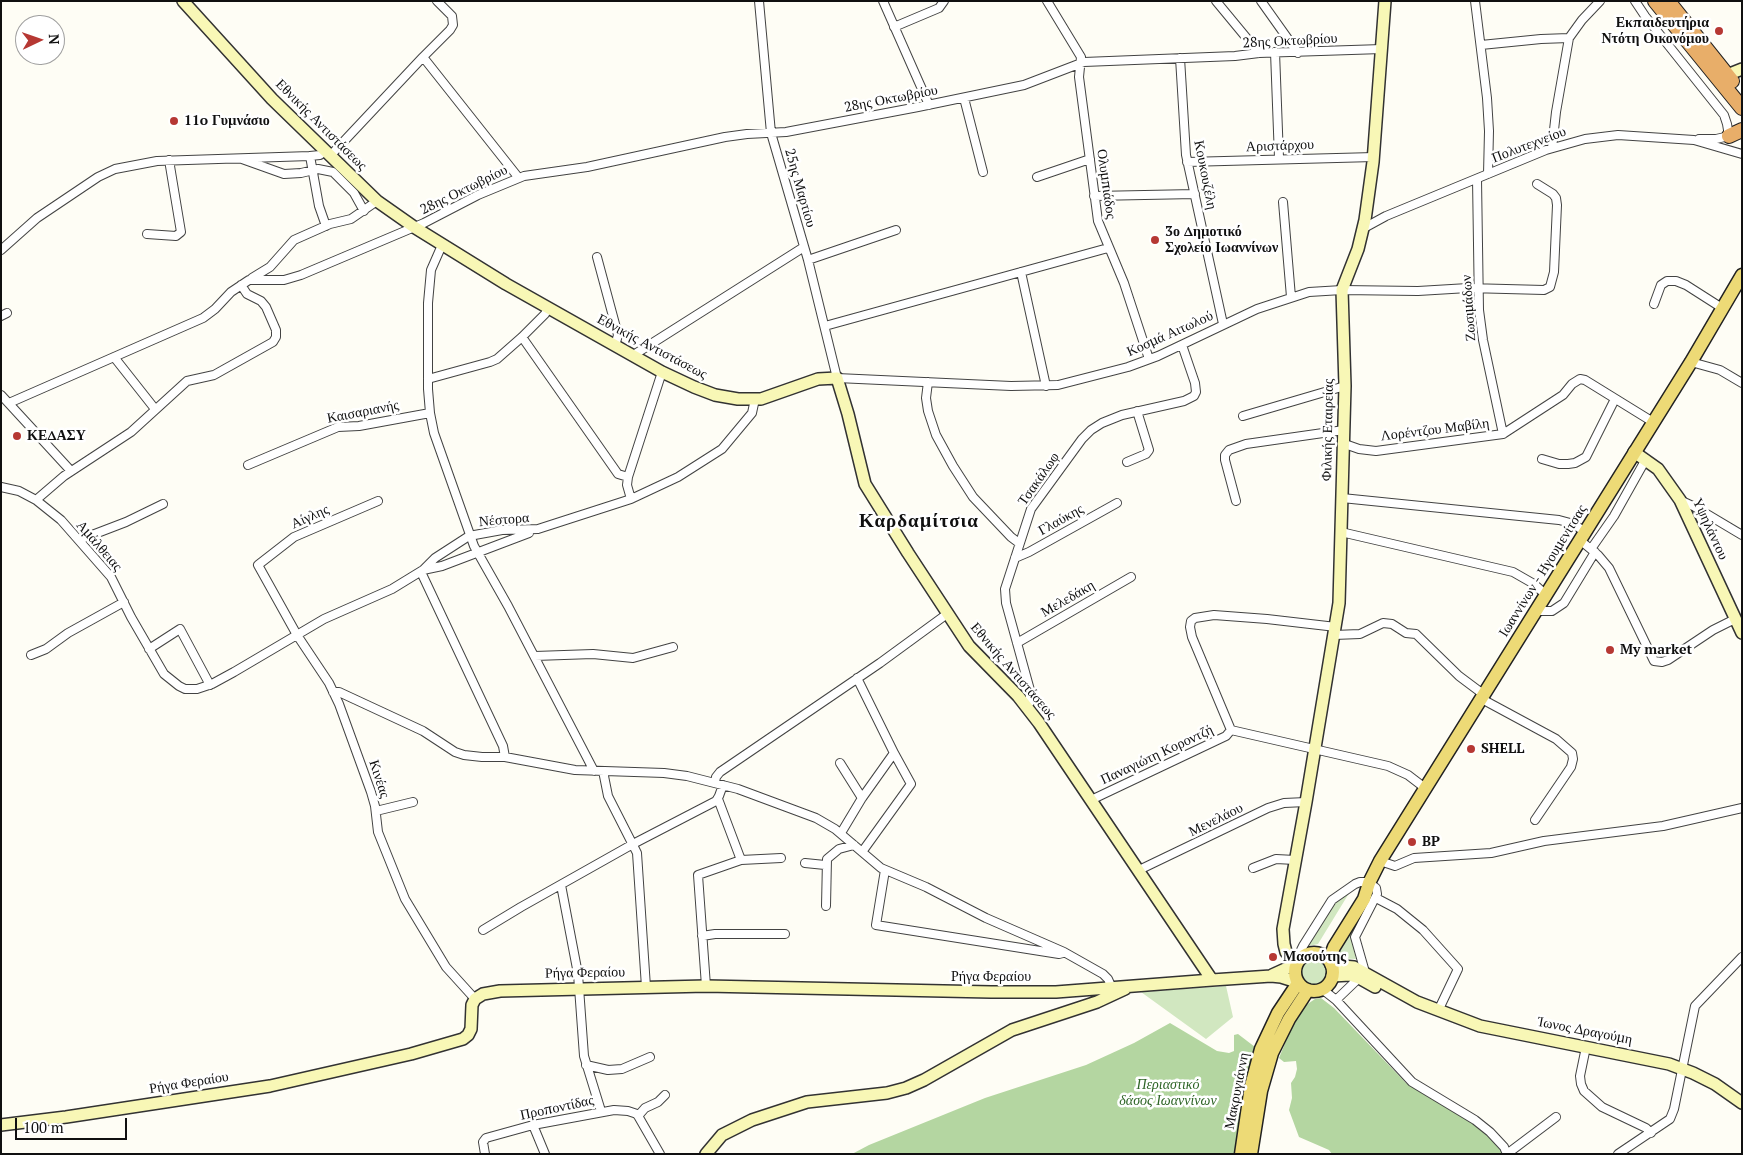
<!DOCTYPE html>
<html>
<head>
<meta charset="utf-8">
<style>
	body { margin:0 }
	#map { position:relative; width:1743px; height:1155px; overflow:hidden; background:#fefdf5; font-family:"PT Serif",serif }
	canvas { display:block }
	.frame { position:absolute; inset:0; border:2px solid #101010; pointer-events:none }
	.north { position:absolute; left:15px; top:15px; width:50px; height:50px; box-sizing:border-box; background:#fff; border:1px solid #9f9f9f; border-radius:50%; rotate:87deg; font-size:14px; font-weight:700; line-height:20px; text-align:center; color:#101010 }
	.north::after { content:''; display:block; margin:auto; width:18px; height:22px; background:#b63833; clip-path:polygon(50% 0,100% 100%,50% 72%,0 100%) }
	.scale { position:absolute; left:15px; top:1118px; width:112px; height:22px; box-sizing:border-box; border:2px solid #101010; border-top:0; padding-left:6px; font-size:15px; line-height:18px; white-space:nowrap; color:#101010; -webkit-text-stroke:4px #fff; paint-order:stroke }
</style>
</head>
<body>
<div id="map">
<canvas width="1743" height="1155"></canvas>
<div class="frame"></div>
<div class="north">N</div>
<div class="scale">100 m</div>
</div>
<script>
const context = document.querySelector('canvas').getContext('2d');
context.lineJoin = 'round';
function fill(path, color) { context.fillStyle = color; context.fill(path, 'evenodd'); }
const poly = rows => new Path2D(rows.map(r => 'M' + r).join(''));
function strokePath(path, color, width, dash) { context.strokeStyle = color; context.lineWidth = width; context.lineCap = dash ? 'butt' : 'round'; context.setLineDash(dash || []); context.stroke(path); }
function label(font, color, halo, rows, align = 'center') {
  context.font = font + ' "PT Serif",serif'; context.lineWidth = 5; context.setLineDash([]); context.textBaseline = 'middle'; context.strokeStyle = halo; context.fillStyle = color; for (const [text, x, y, turn = 0] of rows) {
    context.save(); context.translate(x, y); context.rotate((+turn || 0) * Math.PI / 180); context.textAlign = isNaN(turn) ? turn : align; if (halo) context.strokeText(text, 0, 0); context.fillText(text, 0, 0); context.restore();
  }
}
fill(poly([
	[1351,890,1318,944,1308,946,1334,902],
	[1367,904,1370,904,1351,936,1356,959,1337,958,1336,954],
	'1299 972a14 14 0 1 1 28 0a14 14 0 1 1-28 0Z',
	[1226,986,1233,1017,1206,1039,1141,992]
]), '#d1e7c0');
fill(poly([
	[1321,998,1334,1008,1406,1083,1436,1100,1482,1129,1499,1146,1502,1154,1332,1154,1329,1150,1299,1137,1289,1110,1292,1098,1291,1083,1295,1077,1297,1069,1296,1061,1284,1062,1279,1058,1291,1029,1306,1005,1315,999],
	[1170,1023,1217,1051,1229,1053,1234,1051,1234,1035,1238,1034,1255,1047,1235,1154,852,1154,869,1145,985,1098,1086,1065,1134,1043]
]), '#b4d6a1');
const street = poly([
	[759,1,771,133,808,260,837,378,1011,386,1058,385,1128,367,1158,356,1257,309,1309,292,1342,290,1418,291,1468,288,1544,290,1550,287,1554,272,1557,205,1556,198,1553,194,1537,184],
	[883,1,929,105],
	[1047,1,1081,57,1079,77,1098,221,1124,283,1149,359],
	[1216,1,1259,53],
	[1261,1,1298,53],
	[1475,1,1487,98,1489,131,1488,174],
	[1635,1,1645,16,1724,115,1727,124,1729,136,1716,139,1699,139],
	[894,27,939,8,944,1],
	[1481,45,1541,39,1569,38],
	[1275,52,1279,158],
	[423,57,450,30,453,25,452,16,437,1],
	[1180,58,1186,155,1223,324],
	[964,98,983,172],
	[1552,148,1556,112,1569,38,1582,20,1600,1],
	[310,156,319,206,326,226],
	[330,156,423,57,518,177],
	[242,159,284,174,301,173,318,169,333,172,354,193,364,211],
	[1187,162,1374,157],
	[1037,177,1090,159],
	[1477,179,1479,310,1483,340,1503,434],
	[1094,196,1195,194],
	[1283,202,1291,297],
	[1364,228,1386,216,1546,150,1585,139,1618,135,1694,140,1742,154],
	[147,234,176,236,181,232,169,160],
	[442,245,431,270,428,303,428,389,430,413,434,433,474,546,508,606,594,771],
	[1,250,37,218,98,177,115,169,157,161,310,156,320,155,325,151],
	[597,257,618,335,615,346],
	[808,260,896,230],
	[1021,272,1046,386],
	[252,278,270,267,294,240,330,224,351,219,377,201],
	[1654,304,1661,285,1667,281,1676,281,1686,285,1722,308],
	[1,316,7,313],
	[825,326,1108,248],
	[522,337,618,474,628,477],
	[632,356,804,247],
	[114,357,155,409],
	[1691,362,1720,370,1742,383],
	[428,379,490,362,497,359,522,337,545,314,548,308],
	[928,382,926,398,928,411,936,435,953,466,973,497,1011,537,1019,543],
	[1,395,71,471],
	[9,403,203,318,215,309,231,292,249,280,284,280,301,275,424,223,478,195,524,176,587,167,725,137,747,134,786,132,918,107,1024,85,1084,62,1235,56,1259,53,1382,49],
	[1243,416,1345,386],
	[1342,443,1359,449,1376,451,1503,434,1563,395,1572,384,1580,379,1585,380,1653,422],
	[1542,459,1559,464,1568,464,1575,463,1586,457,1615,399],
	[1127,462,1146,454,1149,450,1137,411],
	[248,465,338,427,359,426,430,413],
	[1,487,19,491,36,500,61,520,111,577,131,617,164,674,179,686,185,689,197,689,212,684,234,672,324,619,392,589,423,570,435,558,469,536,502,530,538,529,631,499,678,477,722,449,752,413,755,399],
	[1342,498,1559,520,1574,524,1586,533],
	[631,499,627,485,628,477,662,372],
	[36,500,64,476,131,432,187,381,214,375,273,342,276,337,276,330,266,307,261,301,247,294,241,285],
	[1680,500,1695,507,1742,535],
	[378,501,294,537,258,565,297,635,329,683,339,704,371,792,375,806,378,832,405,899,446,967,475,999],
	[1236,501,1225,460,1225,455,1229,450,1246,444,1344,430],
	[1341,532,1513,572,1534,584,1547,596],
	[79,540,126,522,163,504],
	[1581,541,1598,555,1609,568,1654,661,1662,662,1668,660,1713,630,1735,619],
	[1591,549,1614,516,1646,459],
	[1015,558,1029,552,1117,503],
	[423,570,442,566,529,533],
	[421,572,503,746,505,757],
	[1538,611,1552,611,1564,603,1595,552],
	[1336,627,1267,619,1214,615,1195,618,1191,621,1190,627,1192,637,1231,730,1388,766,1408,775,1425,788],
	[1334,635,1360,634,1383,623,1392,624,1406,633,1416,634,1459,676,1483,694],
	[1017,643,1131,577],
	[149,649,180,629,210,685],
	[31,655,46,649,68,633,124,602],
	[535,656,593,654,633,658,673,647],
	[333,692,339,692,423,731,455,752,464,755,482,757,505,757,575,770,664,773,687,776,738,789,816,818,835,829,881,868,926,887,986,918,1064,952,1103,974,1108,979,1112,988],
	[1480,698,1556,739,1572,753,1573,759,1571,767,1535,820],
	[1027,706,1030,702,1030,690,1006,603,1005,589,1031,509,1082,439,1091,430,1102,423,1122,415,1184,401,1194,396,1196,392,1195,383,1182,345],
	[840,763,862,798],
	[603,771,608,796,637,853,646,987],
	[715,782,716,777,720,772,880,663,947,614],
	[1091,800,1226,736,1231,730],
	[376,811,413,802],
	[841,833,862,798,894,753,857,678],
	[862,852,911,784,894,753],
	[741,860,781,858],
	[1380,861,1395,866,1414,858,1491,853,1544,841,1663,826,1742,808],
	[805,863,825,865],
	[1253,868,1276,859,1295,860],
	[885,870,876,925,1059,954,1063,953],
	[1139,870,1268,808,1284,803,1306,802],
	[561,885,578,974,584,1056,601,1111],
	[1376,898,1397,909,1423,930,1458,969,1438,1011],
	[826,906,827,859,839,849,854,845],
	[483,930,521,907,633,844,716,801,719,796,723,785],
	[702,936,715,934,785,934],
	[1302,957,1301,950,1303,946,1332,900,1355,884,1360,882,1368,882,1376,888,1377,894,1355,937,1365,972],
	[706,986,698,875,741,860,718,799],
	[1322,989,1336,1000,1412,1082,1475,1120,1490,1132,1504,1147,1507,1154],
	[1336,1000,1359,978],
	[1586,1047,1580,1076,1581,1084,1584,1091,1602,1107,1646,1128,1651,1133],
	[586,1065,608,1070,622,1069,650,1057],
	[638,1116,645,1108,658,1102,665,1095],
	[533,1125,545,1154],
	[485,1154,483,1142,486,1138,533,1125,614,1110,628,1111,637,1114,660,1154],
	[1507,1154,1556,1117],
	[1618,1154,1670,1119,1674,1109,1695,1006,1742,957]
]);
const secondary = poly([
	[183,1,272,99,377,201,414,227,506,284,662,372,694,387,715,395,738,399,761,399,818,379,837,378,848,414,865,484,908,553,969,646,1018,696,1039,723,1212,980,1271,976,1281,977,1297,982],
	[1727,75,1742,69],
	[1634,452,1658,469,1680,500,1742,633],
	[1298,961,1292,958,1286,952,1284,944,1283,929,1306,802,1339,603,1345,386,1342,290,1358,249,1365,220,1373,162,1385,1],
	[1331,965,1354,967,1417,1002,1480,1026,1669,1064,1693,1073,1715,1084,1742,1103],
	[1272,975,1296,964],
	[1332,976,1350,975,1359,978,1375,987],
	[1,1125,66,1117,270,1086,411,1054,463,1039,468,1035,471,1029,472,1005,475,999,483,994,500,991,706,986,991,992,1056,992,1212,980],
	[706,1154,722,1135,752,1120,807,1102,887,1093,906,1088,924,1080,1012,1030,1097,1002,1125,989]
]);
const primary = poly([
	'1295 972a19 19 0 1 1 38 0a19 19 0 1 1-38 0Z',
	[1331,963,1331,955,1334,947,1364,899,1369,883,1380,861,1691,362,1742,275],
	[1241,1154,1251,1086,1261,1049,1278,1013,1298,983],
	[1251,1154,1261,1091,1272,1053,1289,1019,1308,990]
]);
const highway = poly([
	[1655,1,1742,108],
	[1668,1,1732,81],
	[1729,136,1742,130]
]);
strokePath(street, '#434343', 10);
strokePath(secondary, '#323232', 14);
strokePath(primary, '#212121', 15);
strokePath(highway, '#212121', 16);
strokePath(street, '#fff', 8);
strokePath(secondary, '#f8f7b6', 11);
strokePath(primary, '#edda76', 12);
strokePath(highway, '#e8ae69', 14);
for (const [x, y, r, color] of [
	[1719,31,5,"#b63833"],
	[174,121,5,"#b63833"],
	[1155,240,5,"#b63833"],
	[17,436,5,"#b63833"],
	[1610,650,5,"#b63833"],
	[1471,749,5,"#b63833"],
	[1412,842,5,"#b63833"],
	[1273,957,5,"#b63833"]
]) { const dot = new Path2D(); dot.arc(x, y, r, 0, 2 * Math.PI); context.fillStyle = color; context.fill(dot); strokePath(dot, '#fff', 2); }
label('bold 14px', '#101010', '#fff', [
	["Εκπαιδευτήρια",1709,23,"right"],
	["Ντότη Οικονόμου",1709,39,"right"],
	["11o Γυμνάσιο",184,121],
	["3ο Δημοτικό",1165,232],
	["Σχολείο Ιωαννίνων",1165,248],
	["ΚΕΔΑΣΥ",27,436],
	["My market",1620,650],
	["SHELL",1481,749],
	["BP",1422,842],
	["Μασούτης",1283,957]
], 'left');
label('14px', '#101010', '#fff', [
	["28ης Οκτωβρίου",1290,41,-3],
	["28ης Οκτωβρίου",891,99,-11],
	["Εθνικής Αντιστάσεως",321,125,45],
	["Πολυτεχνείου",1529,145,-21],
	["Αριστάρχου",1280,146,-2],
	["Κουκουζέλη",1205,175,79],
	["Ολυμπιάδος",1106,184,82],
	["25ης Μαρτίου",800,188,74],
	["28ης Οκτωβρίου",464,190,-26],
	["Ζωσιμάδων",1469,308,-94],
	["Κοσμά Αιτωλού",1170,334,-24],
	["Εθνικής Αντιστάσεως",652,347,28],
	["Καισαριανής",363,412,-11],
	["Φιλικής Εταιρείας",1328,430,-89],
	["Λορέντζου Μαβίλη",1435,430,-7],
	["Τσακάλωφ",1039,479,-55],
	["Αίγλης",310,517,-24],
	["Νέστορα",504,520,-5],
	["Γλαύκης",1061,520,-29],
	["Υψηλάντου",1710,529,65],
	["Αμάλθειας",99,546,49],
	["Ιωαννίνων - Ηγουμενίτσας",1543,571,-58],
	["Μελεδάκη",1068,599,-30],
	["Εθνικής Αντιστάσεως",1013,671,49],
	["Παναγιώτη Κοροντζή",1157,755,-25],
	["Κινέας",379,779,72],
	["Μενελάου",1216,820,-26],
	["Ρήγα Φεραίου",585,973,-1],
	["Ρήγα Φεραίου",991,977],
	["Ίωνος Δραγούμη",1585,1031,11],
	["Ρήγα Φεραίου",189,1083,-9],
	["Μακρυγιάννη",1237,1091,-79],
	["Προποντίδας",557,1108,-12]
]);
label('italic 14px', '#2d6425', '#fff', [
	["Περιαστικό",1168,1085],
	["δάσος Ιωαννίνων",1168,1101]
]);
context.letterSpacing = '1px';
label('bold 19px', '#101010', '#fff', [
	["Καρδαμίτσια",919,522]
]);
context.letterSpacing = '0px';
</script>
</body>
</html>
